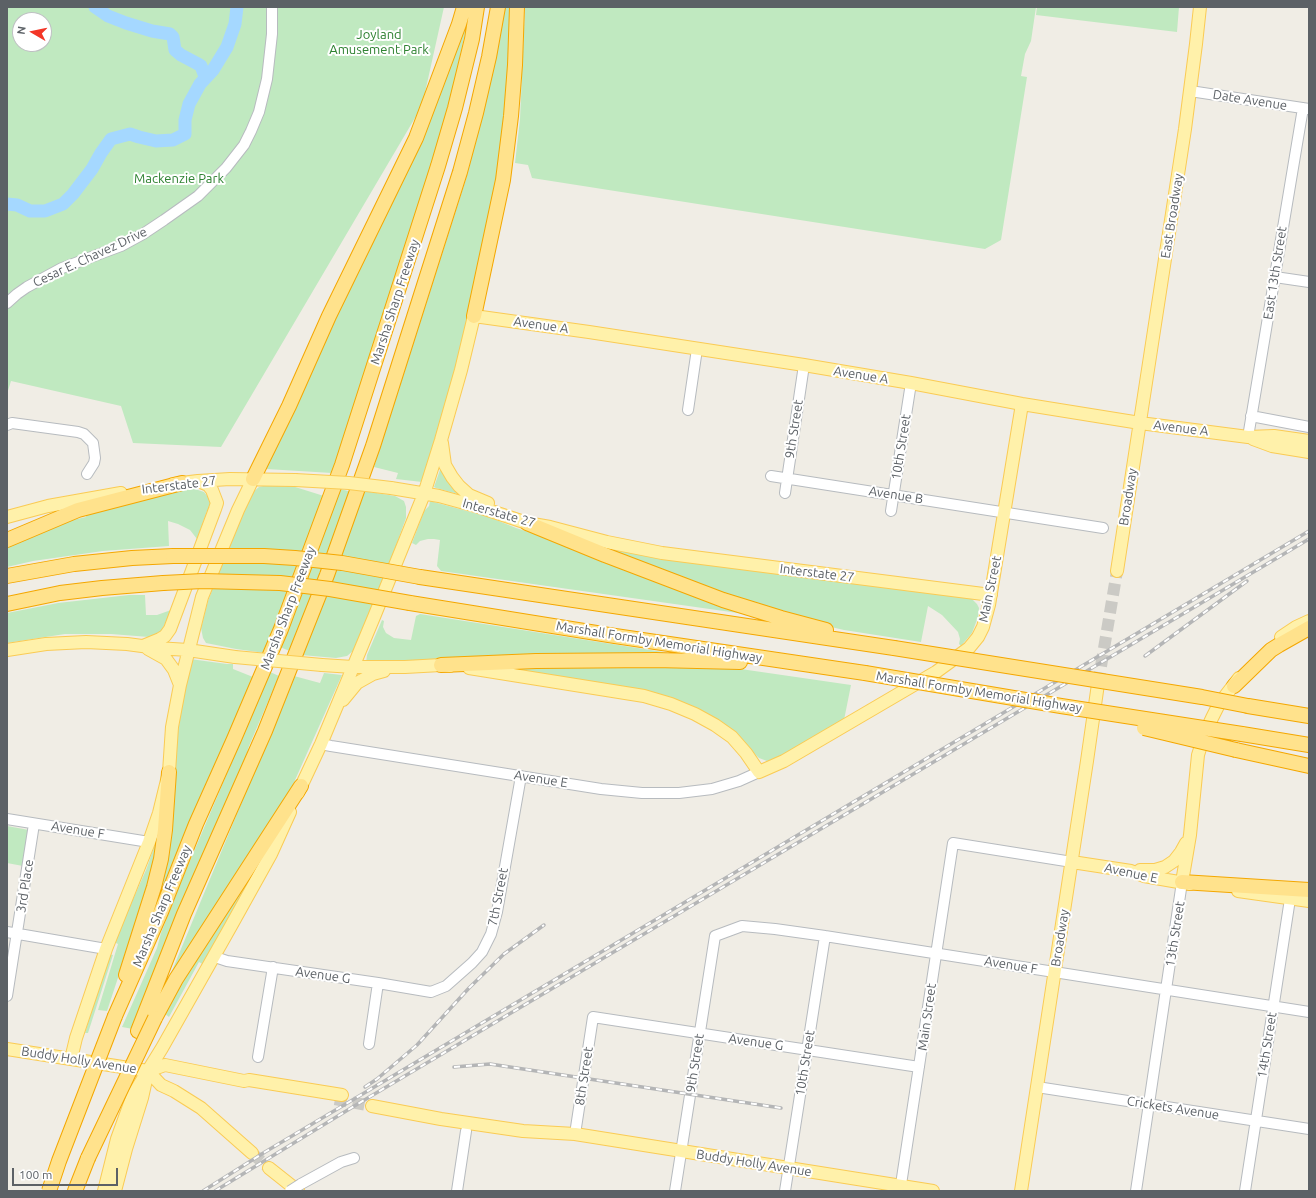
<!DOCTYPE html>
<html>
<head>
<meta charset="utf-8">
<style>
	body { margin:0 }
	#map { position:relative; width:1316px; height:1198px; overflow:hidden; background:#f0ede5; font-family:Ubuntu,sans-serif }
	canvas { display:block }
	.frame { position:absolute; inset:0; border:8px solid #5c6166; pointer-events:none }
	.north { position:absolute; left:12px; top:12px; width:40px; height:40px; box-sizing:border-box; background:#fff; border:1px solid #bec0c2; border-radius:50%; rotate:279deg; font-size:11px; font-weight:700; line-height:16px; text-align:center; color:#5c6166 }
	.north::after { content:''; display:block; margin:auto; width:14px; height:18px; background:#f33627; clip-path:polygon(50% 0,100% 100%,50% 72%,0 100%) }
	.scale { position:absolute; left:12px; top:1168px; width:106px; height:18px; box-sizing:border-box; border:2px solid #5c6166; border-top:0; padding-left:5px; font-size:12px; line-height:14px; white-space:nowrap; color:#5c6166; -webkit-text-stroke:3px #fff; paint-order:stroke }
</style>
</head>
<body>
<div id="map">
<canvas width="1316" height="1198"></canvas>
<div class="frame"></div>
<div class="north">N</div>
<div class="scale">100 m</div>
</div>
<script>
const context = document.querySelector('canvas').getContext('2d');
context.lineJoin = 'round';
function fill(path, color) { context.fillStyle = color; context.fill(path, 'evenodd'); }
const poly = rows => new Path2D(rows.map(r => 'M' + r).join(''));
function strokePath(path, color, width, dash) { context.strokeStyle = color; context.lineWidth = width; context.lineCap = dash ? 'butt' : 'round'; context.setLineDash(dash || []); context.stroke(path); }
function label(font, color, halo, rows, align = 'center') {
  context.font = font + ' Ubuntu,sans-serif'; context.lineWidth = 4; context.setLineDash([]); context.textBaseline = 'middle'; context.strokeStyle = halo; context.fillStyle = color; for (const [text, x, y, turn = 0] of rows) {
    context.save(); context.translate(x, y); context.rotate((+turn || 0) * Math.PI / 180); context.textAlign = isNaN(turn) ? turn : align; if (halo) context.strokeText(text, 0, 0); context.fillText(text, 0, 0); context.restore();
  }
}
fill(poly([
	[7,7,444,7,422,106,221,447,133,443,121,406,11,381,7,394],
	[20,20,44,20,44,44,20,44],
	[505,7,512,7,507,98,503,132,495,185,463,342,446,406,422,482,396,479,398,473,374,467,466,179,481,122,494,66],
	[525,7,1036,7,1031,41,1025,54,1021,76,1027,77,1001,240,985,249,532,178,528,165,515,163,520,119],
	[1037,7,1179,7,1177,32,1036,15],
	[463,28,466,29,453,87,437,147,346,431,332,473,266,469,311,373],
	[442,464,459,493,458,494,436,488,434,487],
	[267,485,292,486,324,496,265,653,236,649,206,643,203,638,201,628,208,601,232,538,252,493,259,487],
	[192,488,204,492,209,498,211,505,209,511,207,511,197,539,190,530,178,524,168,521,169,546,103,551,33,561,7,567,7,544,68,521,86,517,86,514,161,491],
	[340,489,352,492,292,652,280,647],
	[364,491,395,496,404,501,406,507,406,518,393,554,353,651,347,656,336,658,301,655],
	[430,501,489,517,516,528,566,544,745,614,441,571,437,566,440,540,434,539,428,539,420,541,416,545,412,543,424,511,429,506],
	[606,546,970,597,977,604,979,608,978,617,972,633,961,646,959,644,960,639,958,632,942,615,928,606,921,642,844,630,810,622,774,612,605,548],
	[129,595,145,595,146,615,157,615,171,610,162,630,158,634,149,637,111,634,65,634,7,643,7,613,58,603],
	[420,614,663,652,662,656,366,663,367,655,382,620,384,621,383,627,386,633,394,638,411,640,416,616],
	[190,659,227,664,233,664,233,669,253,677,147,932,186,680],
	[634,664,727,667,851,685,844,720,787,753,770,760,767,761,759,758,736,736,711,717,521,673,521,669],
	[270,672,279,676,249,746,244,763,133,1029,122,1027,157,948,161,933,184,875],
	[324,673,342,675,287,798,169,978,294,676,320,683],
	[7,826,29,830,23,866,7,863],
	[157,839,159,840,155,866,107,1011,98,1010,118,944,114,942,146,870],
	[264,857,204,965,199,962,169,1017,164,1013,190,969,228,905],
	[109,954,113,955,88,1033,85,1033]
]), '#c0e9c0');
strokePath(poly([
	[95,7,108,16,126,23,152,31,170,34,173,37,175,50,181,55,198,64,201,66,204,74,208,75],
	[7,204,17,205,30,211,45,211,63,204,73,194,92,169,101,153,111,139,130,134,139,137,156,141,173,140,185,134,185,120,189,104,200,84,213,70,227,47,235,24,237,7]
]), '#a5d8ff', 13);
strokePath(poly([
	[1098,684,1117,571],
	[335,1099,372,1106],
	[252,1153,269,1168]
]), '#cbcac5', 12, [12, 6]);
const minor = poly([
	[1190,91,1309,109],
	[1275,277,1309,282],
	[7,303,17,294,27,287,62,268,121,246,143,234,164,220,198,196,226,168,244,145,251,131,259,112,267,79,272,34,272,7],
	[688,410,697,349],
	[1251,416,1309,427],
	[7,425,12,423,78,432,84,434,93,443,95,458,94,463,87,474],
	[1248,437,1303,108],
	[771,476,1103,528],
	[785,493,804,365],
	[891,511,911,383],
	[321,744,331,746,601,789,642,793,679,793,712,789,739,781,759,772],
	[7,819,149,842],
	[7,932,106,949],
	[215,957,227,961,378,983,431,992,446,986,472,963,482,952,491,934,497,912,521,776],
	[7,996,34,824],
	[369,1044,378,983],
	[258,1057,273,967],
	[1037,1087,1309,1129],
	[575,1134,593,1017,919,1067],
	[301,1184,341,1162,354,1158],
	[457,1191,466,1131],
	[675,1191,715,936,742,926,775,929,825,936,1309,1012],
	[785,1191,825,936],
	[900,1191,953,843,1072,862],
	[1136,1191,1182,882],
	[1245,1191,1290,899]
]);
const major = poly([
	[1253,439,1272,446,1309,452],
	[442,443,445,465,452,477,459,486,469,495,488,503],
	[173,484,198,481,230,479,295,480],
	[391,488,439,496,479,507,527,523,550,527,607,542,662,553,991,595],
	[7,517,48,506,121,493],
	[1117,571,1185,129,1196,44,1200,7],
	[1281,637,1296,627,1309,621],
	[143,646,160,639,165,636,170,629,215,509,217,503,212,490,208,485,198,481],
	[148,649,166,659,174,670,180,685],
	[7,650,46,644,86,642,127,644,157,648,188,650,235,657],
	[322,665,353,667,405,667,441,665,450,666],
	[469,668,644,696,671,704,695,714,715,725,732,737,746,753,759,772,784,761,936,672,969,648,978,637,983,627,989,605,1022,404],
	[343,700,357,683,373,674,384,671],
	[298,793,321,744,374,617,424,494,441,440,461,370,474,316,589,332,804,365,911,383,1022,404,1140,423,1248,437,1274,436,1309,441],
	[1072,862,1131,871,1144,876,1190,884],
	[1140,870,1155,870,1165,867,1174,861,1181,852,1186,843],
	[1182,882,1190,835,1198,755,1205,733,1212,718,1219,704,1239,678],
	[1238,891,1309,901],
	[7,1049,148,1071,165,1065,244,1081,249,1080,342,1095],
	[71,1059,76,1038,106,949,149,842,159,813,169,772,172,727,180,685,202,597,238,510,253,479],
	[148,1071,161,1085,174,1091,201,1108,252,1153],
	[372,1106,441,1119,523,1131,575,1134,933,1191],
	[269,1168,298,1191],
	[104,1191,117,1139,133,1095,162,1048,231,926,271,854,290,812],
	[115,1191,126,1149,142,1098,146,1080],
	[1021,1191,1087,761,1098,684]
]);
const highway = poly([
	[474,316,503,180,511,116,515,65,517,7],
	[253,479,289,406,329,316,416,138,459,24,464,7],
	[527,523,605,555,723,600,781,618,826,630],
	[7,540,78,510,182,483],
	[7,576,74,564,132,558,173,556],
	[420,577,894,648],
	[410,603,615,636,865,673],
	[7,604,60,593,102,588,163,583],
	[441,665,536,661,655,660,740,662],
	[1234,686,1271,650,1279,645,1309,628],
	[1248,706,1309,716],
	[1242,734,1309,745],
	[1236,750,1309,766],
	[1182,882,1309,890],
	[126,975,154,887,161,859,165,830,169,772],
	[115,1016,161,912,196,824,234,739,281,629,342,465,438,166,455,108,472,39,477,7],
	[155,1018,176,979,301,786],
	[138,1031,184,914,265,731,327,575,373,446,460,172,476,113,489,57,498,7],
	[75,1191,88,1158]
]);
strokePath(minor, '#b7bbbf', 12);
strokePath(major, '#facb54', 14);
strokePath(highway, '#f4a700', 16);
strokePath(minor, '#fff', 10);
strokePath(major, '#fff1aa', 12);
strokePath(highway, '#ffe28c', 14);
const rail = poly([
	[1145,656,1247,581],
	[454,1067,490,1064,781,1108],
	[365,1087,377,1079,417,1045,469,988,504,954,544,925],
	[203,1191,265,1152,1309,531],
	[215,1191,356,1105,1309,539]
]);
strokePath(rail, '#b4b5b6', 3.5);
strokePath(rail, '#fff', 2, [6]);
const minorBridge = poly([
	[290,1191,301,1184]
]);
const majorBridge = poly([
	[295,480,349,483,391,488],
	[235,657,322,665]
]);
const highwayBridge = poly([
	[173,556,264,556,295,558,342,563,420,577],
	[163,583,203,581,280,583,330,589,410,603],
	[894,648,1202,697,1248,706],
	[865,673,1061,706,1242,734],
	[1144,728,1236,750],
	[88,1158,155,1018],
	[49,1191,59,1161,115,1016]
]);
strokePath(minorBridge, '#b7bbbf', 12, []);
strokePath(majorBridge, '#facb54', 14, []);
strokePath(highwayBridge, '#f4a700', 16, []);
strokePath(minorBridge, '#fff', 10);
strokePath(majorBridge, '#fff1aa', 12);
strokePath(highwayBridge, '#ffe28c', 14);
label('13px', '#2f8232', '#fff', [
	["Joyland",379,35],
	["Amusement Park",379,50],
	["Mackenzie Park",179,179]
]);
label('13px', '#5c6166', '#fff', [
	["Date Avenue",1250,100,9],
	["East Broadway",1172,216,-81],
	["Cesar E. Chavez Drive",90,257,-25],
	["East 13th Street",1275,273,-81],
	["Marsha Sharp Freeway",395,302,-72],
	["Avenue A",541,325,8],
	["Avenue A",861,375,9],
	["Avenue A",1181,428,7],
	["9th Street",794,429,-81],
	["10th Street",901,447,-81],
	["Interstate 27",179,485,-7],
	["Avenue B",896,495,9],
	["Broadway",1128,497,-81],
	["Interstate 27",499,513,16],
	["Interstate 27",817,573,7],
	["Main Street",990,589,-78],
	["Marsha Sharp Freeway",288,608,-69],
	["Marshall Formby Memorial Highway",659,642,9],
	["Marshall Formby Memorial Highway",979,692,9],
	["Avenue E",541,779,9],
	["Avenue F",78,830,9],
	["Avenue E",1131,873,12],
	["3rd Place",25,886,-81],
	["7th Street",498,897,-79],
	["Marsha Sharp Freeway",162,906,-67],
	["13th Street",1175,934,-81],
	["Broadway",1060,938,-81],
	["Avenue F",1011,965,9],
	["Avenue G",323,975,8],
	["Main Street",927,1017,-82],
	["Avenue G",756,1042,8],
	["14th Street",1267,1045,-81],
	["Buddy Holly Avenue",79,1060,9],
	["9th Street",695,1063,-81],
	["10th Street",805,1063,-81],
	["8th Street",584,1076,-81],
	["Crickets Avenue",1173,1108,9],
	["Buddy Holly Avenue",754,1163,9]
]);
</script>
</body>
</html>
